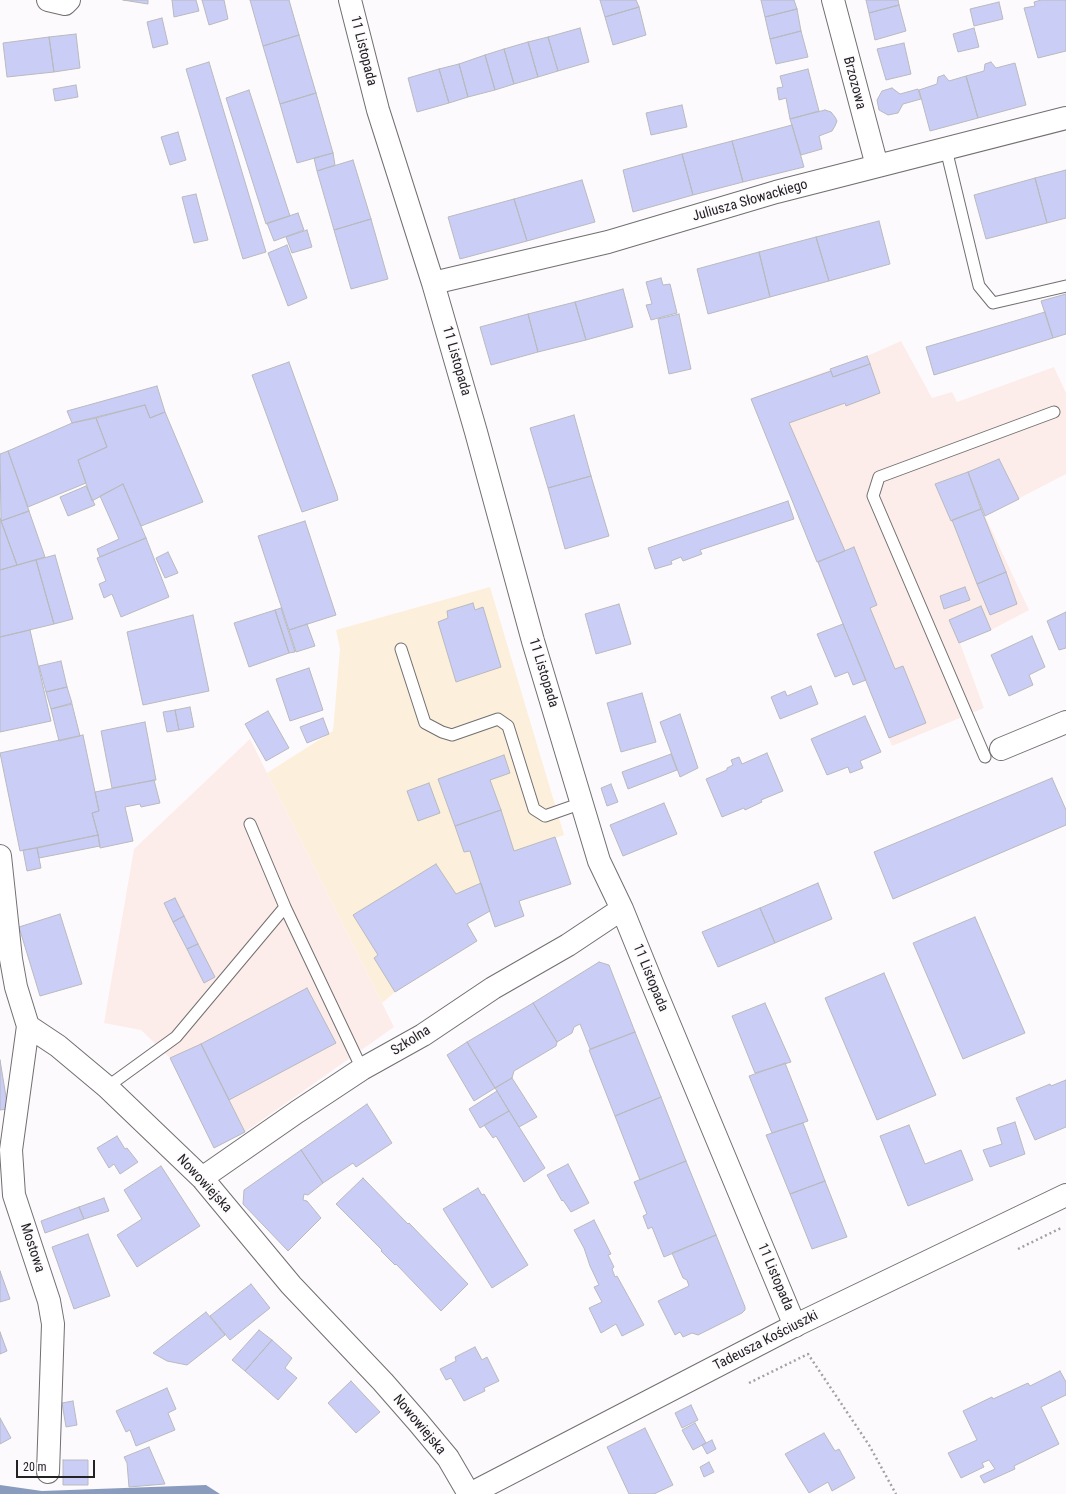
<!DOCTYPE html>
<html>
<head>
<meta charset="utf-8">
<style>
	body { margin:0 }
	#map { position:relative; width:1066px; height:1494px; overflow:hidden; background:#fdfafd; font-family:"Roboto Condensed",sans-serif }
	canvas { display:block }
	.scale { position:absolute; left:16px; top:1460px; width:79px; height:18px; box-sizing:border-box; border:2px solid #242324; border-top:0; padding-left:5px; font-size:12px; line-height:14px; white-space:nowrap; color:#242324; -webkit-text-stroke:3px #fdfafd; paint-order:stroke }
</style>
</head>
<body>
<div id="map">
<canvas width="1066" height="1494"></canvas>
<div class="scale">20 m</div>
</div>
<script>
const context = document.querySelector('canvas').getContext('2d');
context.lineJoin = 'round';
function fill(path, color) { context.fillStyle = color; context.fill(path, 'evenodd'); }
const poly = rows => new Path2D(rows.map(r => 'M' + r).join(''));
function strokePath(path, color, width, dash) { context.strokeStyle = color; context.lineWidth = width; context.lineCap = dash ? 'butt' : 'round'; context.setLineDash(dash || []); context.stroke(path); }
function label(font, color, halo, rows, align = 'center') {
  context.font = font + ' "Roboto Condensed",sans-serif'; context.lineWidth = 3; context.setLineDash([]); context.textBaseline = 'middle'; context.strokeStyle = halo; context.fillStyle = color; for (const [text, x, y, turn = 0] of rows) {
    context.save(); context.translate(x, y); context.rotate((+turn || 0) * Math.PI / 180); context.textAlign = isNaN(turn) ? turn : align; if (halo) context.strokeText(text, 0, 0); context.fillText(text, 0, 0); context.restore();
  }
}
fill(poly([
	[490,587,564,835,555,838,571,884,519,901,524,916,495,927,490,911,468,924,477,941,395,992,382,1003,267,773,333,731,340,649,336,630]
]), '#fcefdb');
fill(poly([
	[901,341,932,398,952,392,957,402,1054,367,1066,393,1066,474,985,516,1029,610,991,630,960,643,984,708,892,746,751,399,867,356],
	[250,739,394,1027,245,1132,214,1148,170,1058,141,1030,104,1023,134,849]
]), '#fdedea');
fill(poly([
	[0,1485,42,1491,206,1485,220,1494,0,1494]
]), '#8a9cbe');
const building = poly([
	[123,0,148,0,148,4,123,0],
	[172,0,196,0,199,11,174,17,172,0],
	[202,0,224,0,228,19,209,25,202,0],
	[250,0,289,0,299,35,263,46,250,0],
	[600,0,636,0,639,7,605,17,600,0],
	[761,0,794,0,797,9,765,17,761,0],
	[866,0,898,0,899,5,869,13,866,0],
	[1041,0,1066,0,1066,51,1038,58,1024,8,1035,6,1034,2,1041,0],
	[999,2,1003,19,974,26,970,9,999,2],
	[899,5,906,31,875,40,869,13,899,5],
	[639,7,646,35,613,45,605,17,639,7],
	[797,9,801,31,770,39,765,17,797,9],
	[162,18,168,44,153,48,147,22,162,18],
	[580,28,589,62,558,71,548,37,580,28],
	[974,28,979,47,958,52,953,34,974,28],
	[801,31,808,57,776,64,770,39,801,31],
	[76,34,80,68,54,72,49,37,76,34],
	[299,35,316,93,280,104,263,46,299,35],
	[49,37,54,72,7,77,3,43,49,37],
	[548,37,558,71,538,77,528,42,548,37],
	[528,42,538,77,514,84,504,49,528,42],
	[904,43,911,74,886,80,877,49,904,43],
	[504,49,514,84,495,90,485,55,504,49],
	[485,55,495,90,468,97,459,64,485,55],
	[209,62,266,252,243,259,186,69,209,62],
	[991,62,996,68,1015,63,1026,105,978,118,966,76,984,71,985,64,991,62],
	[459,64,468,97,449,103,439,69,459,64],
	[439,69,449,103,417,112,408,78,439,69],
	[808,69,819,111,790,119,786,98,779,100,777,88,783,87,780,76,808,69],
	[944,75,949,81,966,76,978,118,930,131,919,90,937,84,938,77,944,75],
	[76,85,78,97,55,101,53,89,76,85],
	[892,88,900,94,918,89,921,99,903,104,898,113,888,115,879,110,877,100,882,91,892,88],
	[249,90,290,216,266,224,226,98,249,90],
	[316,93,333,153,297,163,280,104,316,93],
	[682,105,687,127,651,135,646,113,682,105],
	[825,110,831,112,835,117,837,121,835,126,832,131,819,136,822,149,801,155,790,119,825,110],
	[792,125,804,167,743,182,732,141,792,125],
	[178,132,186,160,170,165,161,137,178,132],
	[732,141,743,182,693,195,682,154,732,141],
	[333,153,335,165,317,171,314,158,333,153],
	[682,154,693,195,633,212,623,170,682,154],
	[353,160,371,219,334,230,317,171,353,160],
	[1066,170,1066,218,1047,223,1035,178,1066,170],
	[1035,178,1047,223,986,239,974,195,1035,178],
	[582,180,595,222,527,241,514,199,582,180],
	[196,194,208,240,194,243,182,197,196,194],
	[514,199,527,241,460,259,448,217,514,199],
	[298,213,304,230,274,241,267,223,298,213],
	[371,219,388,279,351,289,334,230,371,219],
	[879,221,890,264,829,281,816,237,879,221],
	[307,230,312,247,292,253,286,237,307,230],
	[816,237,829,281,770,297,759,252,816,237],
	[287,245,307,298,288,306,268,253,287,245],
	[759,252,770,297,708,314,697,269,759,252],
	[661,278,663,285,670,284,677,313,651,320,646,305,652,304,646,282,661,278],
	[623,289,633,327,586,340,575,302,623,289],
	[1066,294,1066,334,1053,338,1041,301,1066,294],
	[575,302,586,340,538,352,528,314,575,302],
	[1045,312,1053,338,934,375,926,347,1045,312],
	[528,314,538,352,491,365,480,327,528,314],
	[679,314,691,369,669,374,658,319,679,314],
	[867,356,870,364,833,377,830,369,867,356],
	[289,362,337,495,338,500,302,512,252,375,289,362],
	[870,364,880,393,846,406,845,403,789,423,845,551,817,562,751,399,831,371,833,377,870,364],
	[157,386,165,412,150,418,145,405,72,423,67,411,157,386],
	[145,405,150,418,165,412,203,502,141,526,123,484,92,501,78,460,107,447,96,418,145,405],
	[574,415,591,476,548,488,530,428,574,415],
	[96,418,107,447,78,460,86,483,28,507,8,451,72,423,96,418],
	[8,451,29,511,1,521,0,454,8,451],
	[999,459,1019,499,985,516,968,472,999,459],
	[968,472,981,509,951,521,935,484,968,472],
	[591,476,609,536,565,549,548,488,591,476],
	[123,484,146,538,100,557,97,549,119,539,100,496,123,484],
	[86,486,95,505,68,516,60,497,86,486],
	[788,501,794,519,700,550,702,554,683,561,681,557,671,561,672,564,655,569,648,548,788,501],
	[981,509,1006,572,977,584,952,520,981,509],
	[29,511,45,557,17,565,1,521,29,511],
	[0,518,17,565,0,570,0,518],
	[305,521,336,615,289,630,258,536,305,521],
	[146,538,169,597,121,617,112,594,104,598,99,584,106,581,97,558,146,538],
	[854,547,877,605,870,608,895,669,903,666,926,723,889,738,818,562,854,547],
	[168,552,178,573,165,578,156,558,168,552],
	[55,555,73,619,54,624,36,560,55,555],
	[36,560,54,624,0,637,0,570,36,560],
	[1006,572,1017,604,990,615,977,584,1006,572],
	[965,587,970,600,944,609,940,596,965,587],
	[473,603,475,610,483,607,501,667,456,682,438,622,448,618,447,611,473,603],
	[619,604,631,644,596,654,585,614,619,604],
	[981,606,991,630,959,643,949,620,981,606],
	[281,608,295,652,289,653,275,610,281,608],
	[275,610,289,653,249,667,234,623,275,610],
	[1066,612,1066,648,1059,650,1047,621,1066,612],
	[193,615,209,691,143,705,127,632,193,615],
	[307,624,315,646,296,652,289,630,307,624],
	[843,624,866,680,853,685,848,672,835,677,817,634,843,624],
	[30,630,51,721,0,732,0,637,30,630],
	[1032,636,1045,667,1029,675,1033,685,1009,696,991,655,1032,636],
	[61,661,67,687,46,692,39,666,61,661],
	[309,668,323,710,290,721,276,679,309,668],
	[811,686,818,704,780,719,771,697,785,691,787,696,811,686],
	[67,687,72,703,51,709,46,692,67,687],
	[642,693,656,742,621,752,607,703,642,693],
	[72,704,80,736,59,741,51,709,72,704],
	[190,707,194,727,179,730,175,710,190,707],
	[175,710,179,730,167,732,163,712,175,710],
	[268,711,289,748,266,761,245,724,268,711],
	[680,714,698,768,680,777,660,722,680,714],
	[865,716,881,752,860,761,863,768,850,773,848,767,827,775,811,739,865,716],
	[323,718,329,734,307,743,300,727,323,718],
	[145,722,156,780,112,788,101,731,145,722],
	[83,735,99,811,92,813,98,835,20,851,0,753,83,735],
	[767,753,783,791,761,800,762,802,745,810,744,808,722,817,706,779,727,770,727,768,733,765,731,760,739,757,742,764,767,753],
	[671,754,677,770,628,789,622,772,671,754],
	[504,755,510,773,490,780,501,810,455,826,438,779,504,755],
	[1052,778,1066,810,1066,825,893,899,874,852,1052,778],
	[154,780,160,803,141,807,140,804,125,807,133,841,100,848,98,835,92,813,99,811,95,792,154,780],
	[429,783,440,813,418,821,407,791,429,783],
	[611,784,618,802,607,806,601,788,611,784],
	[664,803,677,834,623,856,610,825,664,803],
	[501,810,514,851,555,837,571,884,519,901,524,916,495,927,470,851,464,852,455,826,501,810],
	[98,835,100,846,39,858,37,848,98,835],
	[37,848,41,868,27,871,23,850,37,848],
	[436,864,456,894,481,883,490,911,467,924,477,941,395,992,374,958,378,955,353,915,436,864],
	[818,883,832,919,775,943,760,908,818,883],
	[175,898,184,916,173,922,164,903,175,898],
	[760,908,775,943,718,967,702,932,760,908],
	[60,914,82,984,40,996,19,927,60,914],
	[184,916,198,944,187,949,173,922,184,916],
	[975,917,1025,1033,963,1059,913,943,975,917],
	[198,944,215,977,204,983,187,949,198,944],
	[599,962,609,965,635,1032,590,1049,580,1024,574,1027,572,1033,557,1042,533,1003,599,962],
	[884,973,936,1095,877,1120,825,998,884,973],
	[307,988,336,1043,229,1100,201,1044,307,988],
	[533,1003,557,1042,556,1046,514,1071,512,1078,495,1088,467,1042,533,1003],
	[765,1003,791,1062,755,1073,732,1016,765,1003],
	[635,1032,661,1097,615,1116,589,1050,635,1032],
	[467,1042,495,1088,474,1101,447,1055,467,1042],
	[201,1044,245,1132,214,1148,170,1058,201,1044],
	[0,1060,8,1109,0,1110,0,1060],
	[785,1063,808,1121,772,1133,749,1076,785,1063],
	[512,1078,537,1117,519,1127,495,1088,512,1078],
	[1066,1080,1066,1127,1035,1140,1016,1098,1050,1084,1051,1086,1066,1080],
	[497,1091,509,1111,480,1128,469,1109,497,1091],
	[661,1097,686,1161,640,1180,615,1116,661,1097],
	[367,1104,392,1143,356,1167,353,1163,323,1183,301,1150,367,1104],
	[509,1111,545,1168,524,1182,496,1136,493,1138,484,1125,509,1111],
	[1015,1122,1025,1154,990,1167,983,1150,1002,1144,997,1128,1015,1122],
	[803,1123,825,1181,790,1194,766,1135,803,1123],
	[909,1125,925,1164,961,1150,973,1180,908,1206,880,1136,909,1125],
	[117,1136,125,1149,127,1148,138,1162,120,1174,114,1164,109,1168,97,1148,117,1136],
	[301,1150,323,1183,308,1195,304,1194,303,1200,307,1201,321,1218,288,1251,243,1204,244,1190,301,1150],
	[686,1161,716,1235,664,1257,652,1227,648,1229,643,1216,647,1214,634,1182,686,1161],
	[568,1164,589,1203,571,1212,563,1200,562,1201,547,1175,568,1164],
	[161,1166,200,1226,137,1267,117,1235,142,1219,124,1190,161,1166],
	[363,1178,408,1224,409,1223,468,1284,441,1311,396,1264,395,1265,381,1251,382,1250,336,1204,363,1178],
	[825,1181,847,1237,812,1249,790,1194,825,1181],
	[478,1188,482,1195,484,1194,528,1265,492,1288,443,1209,478,1188],
	[104,1198,109,1211,84,1219,79,1207,104,1198],
	[79,1207,84,1219,45,1233,41,1221,79,1207],
	[594,1220,611,1254,608,1255,614,1267,612,1269,615,1277,617,1276,644,1325,622,1336,616,1324,601,1333,589,1308,602,1302,594,1287,599,1285,590,1266,584,1248,574,1230,594,1220],
	[88,1234,110,1296,74,1309,52,1247,88,1234],
	[716,1235,745,1307,745,1310,742,1313,698,1335,692,1333,683,1337,680,1332,675,1335,658,1301,689,1286,687,1280,683,1278,672,1253,716,1235],
	[0,1271,10,1299,0,1302,0,1271],
	[251,1284,270,1308,230,1340,210,1316,251,1284],
	[206,1312,225,1335,187,1365,167,1361,153,1353,206,1312],
	[259,1330,272,1340,245,1371,232,1360,259,1330],
	[0,1332,7,1351,0,1354,0,1332],
	[272,1340,292,1358,285,1368,297,1378,278,1400,245,1371,272,1340],
	[475,1347,482,1360,487,1357,499,1381,484,1388,485,1391,464,1401,451,1378,446,1380,440,1369,456,1361,455,1357,475,1347],
	[1060,1371,1066,1382,1066,1395,1041,1407,1059,1444,1014,1466,1015,1469,984,1483,980,1476,995,1469,989,1460,982,1463,984,1467,961,1478,948,1453,977,1440,963,1411,992,1397,993,1399,1028,1383,1030,1386,1060,1371],
	[351,1381,380,1412,356,1433,328,1403,351,1381],
	[167,1388,176,1409,168,1413,175,1430,136,1446,130,1430,126,1432,116,1411,167,1388],
	[73,1401,77,1425,66,1427,62,1403,73,1401],
	[691,1405,698,1420,682,1428,675,1413,691,1405],
	[0,1418,11,1438,0,1444,0,1418],
	[695,1423,706,1443,693,1450,682,1430,695,1423],
	[645,1428,673,1485,654,1494,629,1494,607,1447,645,1428],
	[824,1433,835,1451,839,1449,855,1478,832,1491,828,1482,809,1493,785,1454,824,1433],
	[712,1440,716,1449,707,1454,702,1445,712,1440],
	[149,1447,165,1484,129,1487,127,1463,124,1457,149,1447],
	[63,1460,88,1460,88,1485,63,1485,63,1460],
	[709,1462,714,1472,704,1477,700,1467,709,1462]
]);
fill(building, '#cacdf5');
strokePath(building, '#b9babe', 1);
const lane = poly([
	[946,149,979,286,993,303,1066,286],
	[401,649,425,723,442,732,452,735,498,719,508,726,534,809,545,816,582,803],
	[985,757,873,496,879,477,1054,412],
	[285,907,362,1069],
	[107,1087,176,1037,285,907,250,824]
]);
const street = poly([
	[48,0,65,4,69,0],
	[350,0,378,110,433,283,476,432,533,641,599,861,622,909,652,983,795,1326],
	[833,0,877,166],
	[433,283,608,242,776,192,1066,118],
	[1001,749,1066,722],
	[0,856,11,959,16,987,28,1026,58,1046,107,1087,202,1178,291,1285,383,1382,418,1422,448,1458,469,1494],
	[28,1026,11,1150,14,1195,49,1301,53,1324,48,1472],
	[202,1178,297,1112,362,1069,423,1035,493,988,568,945,622,909]
]);
const secondary = poly([
	[470,1494,792,1327,1066,1195]
]);
strokePath(lane, '#726f71', 13);
strokePath(street, '#726f71', 24);
strokePath(secondary, '#726f71', 24);
strokePath(poly([
	[1018,1249,1061,1228],
	[749,1383,808,1354,869,1445,896,1494]
]), '#a3a1a3', 2.5, [2, 3]);
strokePath(lane, '#fff', 11);
strokePath(street, '#fff', 22);
strokePath(secondary, '#fff', 22);
label('14px', '#242324', '#fdfafd', [
	["11 Listopada",363,51,76],
	["Brzozowa",854,83,75],
	["Juliusza Słowackiego",750,201,-16],
	["11 Listopada",456,361,74],
	["11 Listopada",543,673,73],
	["11 Listopada",650,978,68],
	["Szkolna",411,1041,-32],
	["Nowowiejska",204,1184,47],
	["Mostowa",32,1248,72],
	["11 Listopada",775,1277,67],
	["Tadeusza Kościuszki",766,1341,-27],
	["Nowowiejska",419,1425,50]
]);
</script>
</body>
</html>
